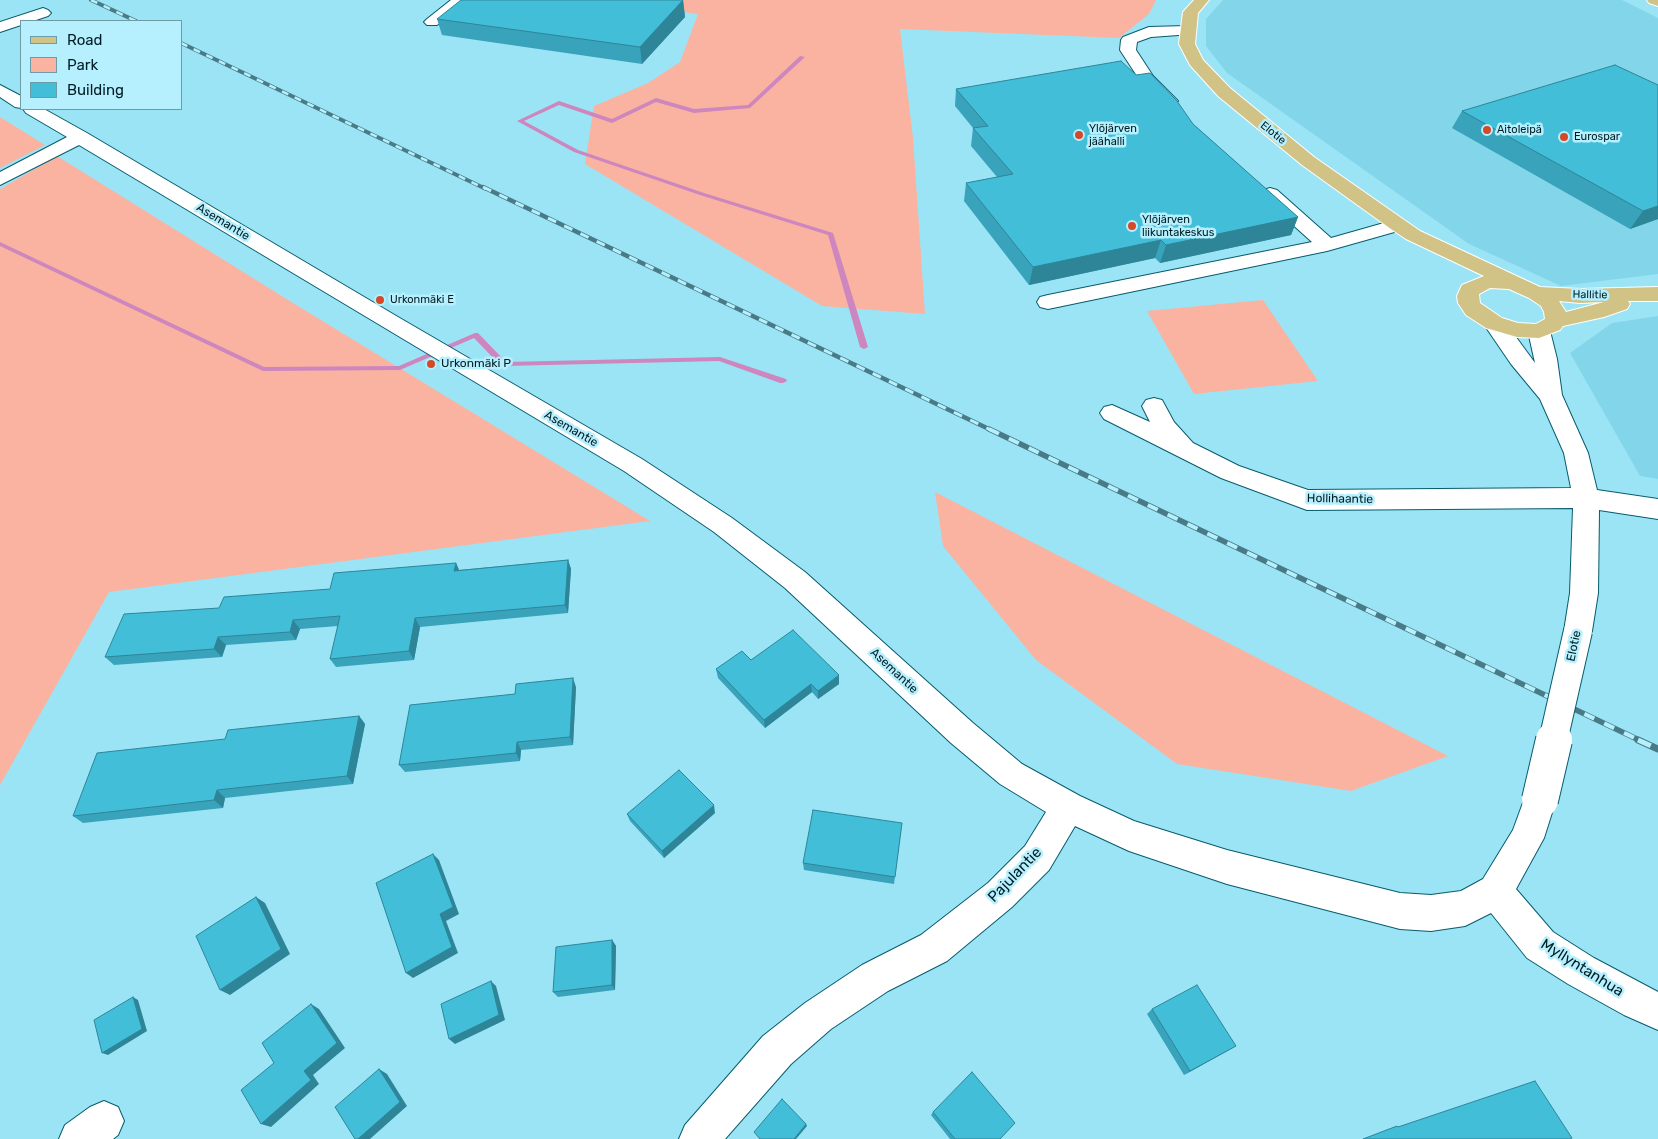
<!DOCTYPE html>
<html>
<head>
<meta charset="utf-8">
<style>
	body { margin:0 }
	#map { position:relative; width:1658px; height:1139px; overflow:hidden; background:#9be4f6; font-family:Rubik,sans-serif }
	canvas { display:block }
	.legend { position:absolute; left:20px; top:20px; width:162px; height:90px; box-sizing:border-box; background:#b6effd; border:1px solid #6d9ba6; margin:0; padding:6px 9px; list-style:none; font-size:15px; color:#001d24 }
	.legend li { display:flex; align-items:center; gap:10px; height:25px }
	.legend b { width:25px; border:1px solid #6d9ba6 }
</style>
</head>
<body>
<div id="map">
<canvas width="1658" height="1139"></canvas>
<ul class="legend">
<li><b style="height:6px;background:#d1c286"></b>Road</li>
<li><b style="height:14px;background:#fab3a1"></b>Park</li>
<li><b style="height:14px;background:#42bed9"></b>Building</li>
</ul>
</div>
<script>
const context = document.querySelector('canvas').getContext('2d');
context.lineJoin = 'round';
function fill(path, color) { context.fillStyle = color; context.fill(path, 'evenodd'); }
const poly = rows => new Path2D(rows.map(r => 'M' + r).join(''));
function strokePath(path, color, width, dash) { context.strokeStyle = color; context.lineWidth = width; context.lineCap = dash ? 'butt' : 'round'; context.setLineDash(dash || []); context.stroke(path); }
function label(font, color, halo, rows, align = 'center') {
  context.font = font + ' Rubik,sans-serif'; context.lineWidth = 5; context.setLineDash([]); context.textBaseline = 'middle'; context.strokeStyle = halo; context.fillStyle = color; for (const [text, x, y, turn = 0] of rows) {
    context.save(); context.translate(x, y); context.rotate((+turn || 0) * Math.PI / 180); context.textAlign = isNaN(turn) ? turn : align; if (halo) context.strokeText(text, 0, 0); context.fillText(text, 0, 0); context.restore();
  }
}
fill(poly([
	[1223,0,1622,0,1658,18,1658,274,1561,286,1469,244,1227,73,1206,46,1206,19],
	[1658,316,1658,479,1640,476,1570,353,1612,323]
]), '#83d6ea');
fill(poly([
	[596,0,1156,0,1149,14,1119,38,900,29,913,138,925,314,822,306,585,164,594,106,648,83,680,62,698,14],
	[0,117,45,145,0,168],
	[57,156,293,303,650,521,109,592,0,785,0,189],
	[1263,300,1318,381,1194,394,1147,311],
	[935,492,1448,756,1351,791,1177,764,1036,660,943,546]
]), '#fab3a1');
fill(poly([
	[800,56,805,57,750,108,694,113,656,102,612,123,559,105,524,121,578,150,704,193,833,233,868,347,864,349,860,347,828,235,700,195,574,152,517,121,559,101,612,119,656,98,694,109,748,105,800,56],
	[0,242,264,367,399,366,475,333,478,333,506,362,720,357,786,379,787,381,783,383,780,383,719,361,504,366,501,366,474,338,400,370,263,371,0,246,0,242]
]), '#cd86be');
const minor = poly([
	[451,0,467,0,437,25,427,25,424,22,427,19,451,0],
	[43,8,48,10,51,13,48,16,33,21,21,21,21,25,0,32,0,22,43,8],
	[1187,26,1192,28,1195,31,1192,34,1151,37,1137,42,1136,50,1153,76,1178,101,1175,105,1163,105,1139,79,1120,50,1121,40,1123,37,1149,27,1187,26],
	[0,85,21,96,21,108,15,107,0,97,0,85],
	[23,109,44,109,87,133,398,317,642,459,732,518,805,572,973,723,1022,764,1080,796,1134,821,1227,850,1400,893,1431,895,1461,891,1483,879,1513,830,1528,789,1540,785,1552,789,1556,800,1544,838,1516,889,1553,932,1594,958,1658,992,1658,1030,1624,1015,1568,984,1527,958,1491,913,1465,926,1431,931,1400,929,1227,884,1129,851,1075,826,1049,870,1012,907,947,961,888,991,831,1029,791,1064,725,1139,679,1139,685,1125,763,1036,805,1003,862,965,921,935,988,883,1025,846,1046,812,1000,784,951,743,785,588,714,532,624,471,79,145,0,185,0,172,67,137,26,113,23,109],
	[1270,188,1277,190,1331,238,1398,219,1405,221,1408,225,1405,229,1327,251,1048,309,1040,307,1037,302,1040,297,1048,295,1312,242,1263,198,1260,194,1263,190,1270,188],
	[1494,316,1502,318,1535,363,1528,331,1531,326,1539,324,1547,326,1550,331,1557,359,1562,395,1588,453,1597,490,1658,499,1658,519,1599,510,1598,593,1592,631,1588,639,1578,643,1568,639,1564,631,1570,593,1573,508,1307,510,1221,478,1104,419,1100,413,1104,407,1112,405,1150,422,1142,406,1146,400,1154,398,1162,400,1174,422,1193,443,1239,466,1308,490,1571,488,1564,453,1540,399,1511,364,1483,323,1486,318,1494,316],
	[104,1101,118,1107,124,1121,118,1135,113,1139,59,1139,65,1125,90,1107,104,1101]
]);
const major = poly([
	[1194,0,1209,0,1198,13,1195,44,1203,60,1230,88,1314,157,1420,231,1540,287,1580,289,1658,287,1658,301,1628,301,1630,304,1627,309,1604,317,1563,326,1560,330,1539,338,1517,337,1486,328,1466,315,1458,303,1457,296,1462,285,1484,276,1406,239,1391,229,1302,165,1218,96,1190,65,1179,44,1183,12,1194,0],
	[1490,288,1509,289,1529,298,1541,306,1544,312,1545,319,1536,324,1518,323,1502,318,1480,303,1479,294,1490,288],
	[1559,301,1580,303,1604,302,1566,312,1559,301],
	[1647,0,1658,0,1658,6,1649,3,1647,0]
]);
strokePath(minor, '#065c6c', 2);
strokePath(major, '#fff', 2);
fill(minor, '#fff');
fill(major, '#d1c286');
const railFar3 = poly([
	[91,0,136,21],
	[181,43,486,189]
]);
const railFar2 = poly([
	[483,187,991,430]
]);
const railFar1 = poly([
	[989,429,1641,741]
]);
const rail = poly([
	[1638,740,1658,749]
]);
strokePath(railFar3, '#497b87', 4);
strokePath(railFar2, '#497b87', 4.5);
strokePath(railFar1, '#497b87', 5.5);
strokePath(rail, '#497b87', 7);
strokePath(railFar3, '#b6effd', 2.5, [7]);
strokePath(railFar2, '#b6effd', 3, [9]);
strokePath(railFar1, '#b6effd', 4, [11]);
strokePath(rail, '#b6effd', 5, [14]);
const minorBridgeFar1 = poly([
	[1553,741,1578,631]
]);
const minorBridge = poly([
	[1540,800,1554,740]
]);
strokePath(minorBridgeFar1, '#065c6c', 30, []);
strokePath(minorBridge, '#065c6c', 38, []);
strokePath(minorBridgeFar1, '#fff', 28);
strokePath(minorBridge, '#fff', 36);
fill(poly([
	[683,0,685,17,642,64,442,35,437,19],
	[1658,85,1658,219,1630,229,1452,128,1462,111],
	[956,89,1193,124,1298,217,1291,235,1160,263,1155,258,1029,285,964,201,966,183,997,177,971,146,973,128,955,106],
	[568,560,571,569,568,613,420,627,414,660,336,667,330,659,338,626,300,629,296,640,226,645,222,657,114,665,105,657,219,608,330,589,456,563,459,570],
	[751,660,839,684,818,699,812,692,765,728,718,678,716,669],
	[576,687,573,745,521,750,520,761,405,772,399,765,515,694],
	[359,716,365,724,353,784,225,798,223,808,83,823,73,816,225,739],
	[715,813,664,858,630,821,627,814],
	[902,823,894,884,804,870,803,863],
	[612,940,616,946,615,990,558,997,553,992],
	[1152,1009,1229,1050,1184,1075,1147,1014],
	[933,1112,1000,1139,950,1139,931,1115]
]), '#39a3bb');
fill(poly([
	[683,0,685,17,642,64,640,47],
	[1658,206,1658,219,1630,229,1643,211],
	[1298,217,1291,235,1160,263,1166,245],
	[1161,240,1155,258,1029,285,1033,267],
	[568,560,571,569,568,613,565,605],
	[456,563,460,572,454,571],
	[415,618,420,627,414,660,409,651],
	[293,620,300,629,296,640,290,632],
	[218,637,226,645,222,657,214,649],
	[839,675,839,684,818,699,818,691],
	[573,678,576,687,573,745,570,737],
	[811,684,812,692,765,728,764,720],
	[359,716,365,724,353,784,347,776],
	[517,742,521,750,520,761,516,753],
	[217,790,225,798,223,808,214,800],
	[714,805,715,813,664,858,662,851],
	[433,854,439,860,459,914,446,921,458,953,413,978,406,973,440,914],
	[256,897,265,903,290,954,230,995,220,990],
	[612,940,616,946,615,990,612,985],
	[491,981,496,986,505,1020,455,1044,449,1039],
	[133,997,138,1000,147,1031,108,1055,102,1053],
	[311,1004,319,1009,345,1048,313,1075,319,1084,271,1127,261,1124,304,1071],
	[1236,1046,1229,1050,1184,1075,1190,1071],
	[379,1069,387,1074,407,1106,370,1139,358,1139],
	[806,1124,807,1126,796,1139,794,1139]
]), '#2e8598');
const building = poly([
	[461,0,683,0,640,47,437,19,461,0],
	[1121,61,1136,75,1150,73,1177,101,1193,124,1298,217,1166,245,1161,240,1033,267,966,183,1013,174,973,128,988,126,956,89,1121,61],
	[1615,65,1658,85,1658,206,1643,211,1462,111,1615,65],
	[568,560,565,605,415,618,409,651,330,659,340,616,293,620,290,632,218,637,214,649,105,657,124,614,219,608,224,597,330,589,334,573,456,563,454,571,568,560],
	[793,630,839,675,818,691,811,684,764,720,716,669,742,651,751,660,793,630],
	[573,678,570,737,517,742,516,753,399,765,410,705,515,694,516,684,573,678],
	[359,716,347,776,217,790,214,800,73,816,97,753,225,739,228,730,359,716],
	[679,770,714,805,662,851,627,814,679,770],
	[813,810,902,823,895,877,803,863,813,810],
	[433,854,453,907,440,914,452,947,406,973,376,883,433,854],
	[256,897,281,949,220,990,196,936,256,897],
	[612,940,612,985,553,992,556,947,612,940],
	[491,981,499,1015,449,1039,441,1004,491,981],
	[1197,985,1236,1046,1190,1071,1152,1009,1197,985],
	[133,997,142,1029,102,1053,94,1020,133,997],
	[311,1004,337,1043,304,1071,311,1080,261,1124,241,1090,274,1063,262,1043,311,1004],
	[379,1069,400,1102,358,1139,355,1139,335,1107,379,1069],
	[972,1072,1015,1123,1000,1139,955,1139,933,1112,972,1072],
	[1535,1081,1572,1138,1570,1139,1363,1139,1397,1126,1398,1127,1535,1081],
	[782,1099,806,1124,794,1139,760,1139,754,1132,782,1099]
]);
fill(building, '#42bed9');
strokePath(building, '#2e8598', 1);
for (const [x, y, r, color] of [
	[1487,130,5,"#d44a28"],
	[1079,135,5,"#d44a28"],
	[1564,137,5,"#d44a28"],
	[1132,226,5,"#d44a28"],
	[380,300,5,"#d44a28"],
	[431,364,5,"#d44a28"]
]) { const dot = new Path2D(); dot.arc(x, y, r, 0, 2 * Math.PI); context.fillStyle = color; context.fill(dot); strokePath(dot, '#b6effd', 2); }
label('11px', '#001d24', '#b6effd', [
	["Ylöjärven",1089,129],
	["jäähalli",1089,142],
	["Aitoleipä",1497,130],
	["Eurospar",1574,137],
	["Ylöjärven",1142,220],
	["liikuntakeskus",1142,233],
	["Urkonmäki E",390,300]
], 'left');
label('11px', '#001d24', '#b6effd', [
	["Elotie",1273,133,39],
	["Hallitie",1590,295,1]
]);
label('12px', '#001d24', '#b6effd', [
	["Asemantie",223,222,31],
	["Asemantie",571,429,30],
	["Hollihaantie",1340,499,1],
	["Elotie",1574,646,-78],
	["Asemantie",894,671,43]
]);
label('12px', '#001d24', '#b6effd', [
	["Urkonmäki P",441,364]
], 'left');
label('15px', '#001d24', '#b6effd', [
	["Pajulantie",1015,875,-46],
	["Myllyntanhua",1582,968,32]
]);
</script>
</body>
</html>
